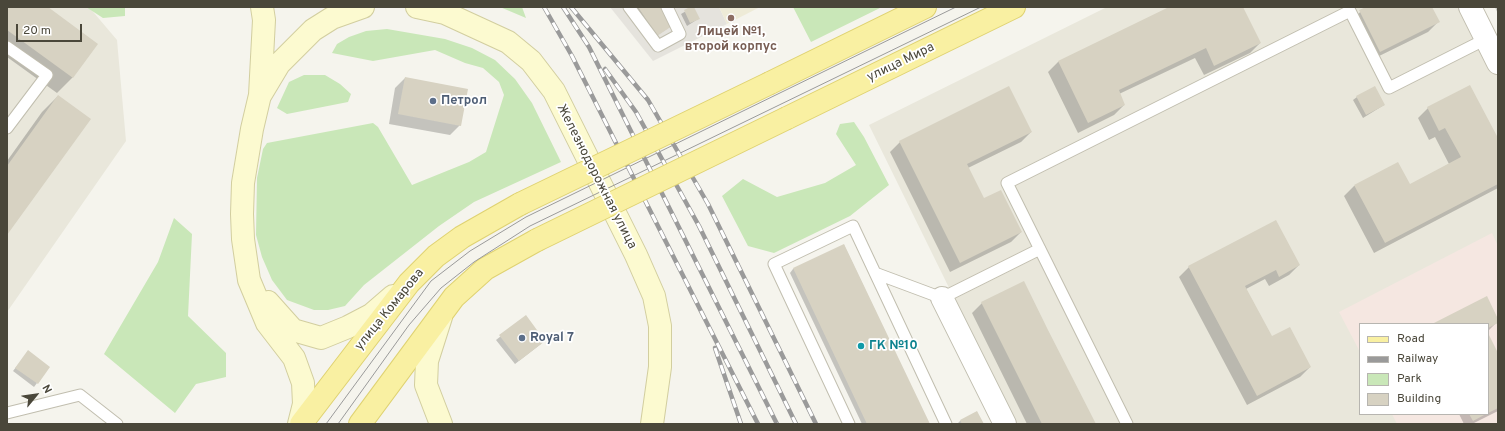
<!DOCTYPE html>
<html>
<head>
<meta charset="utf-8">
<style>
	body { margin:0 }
	#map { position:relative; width:1505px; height:431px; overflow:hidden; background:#f5f4ed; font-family:Overpass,sans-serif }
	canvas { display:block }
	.frame { position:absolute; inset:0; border:8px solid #4a473a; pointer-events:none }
	.legend { position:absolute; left:1359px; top:323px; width:130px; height:92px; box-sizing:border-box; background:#fff; border:1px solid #b7b5b0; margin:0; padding:5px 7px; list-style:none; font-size:12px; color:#4a473a }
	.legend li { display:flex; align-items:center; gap:8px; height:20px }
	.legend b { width:20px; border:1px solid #b7b5b0 }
	.north { position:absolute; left:16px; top:375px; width:40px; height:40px; -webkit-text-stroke:3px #fff; paint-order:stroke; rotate:61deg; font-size:11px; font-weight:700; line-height:16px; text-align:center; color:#4a473a }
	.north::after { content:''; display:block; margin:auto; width:14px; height:18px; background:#4a473a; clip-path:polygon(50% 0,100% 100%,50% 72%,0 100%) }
	.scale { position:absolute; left:16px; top:24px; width:66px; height:18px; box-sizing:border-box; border:2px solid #4a473a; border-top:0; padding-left:5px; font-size:12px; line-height:14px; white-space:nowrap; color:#4a473a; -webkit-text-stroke:3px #fff; paint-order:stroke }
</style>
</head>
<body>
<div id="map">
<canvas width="1505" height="431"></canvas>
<div class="frame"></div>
<ul class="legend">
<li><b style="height:5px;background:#f9f0a2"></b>Road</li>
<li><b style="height:5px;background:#9a9a9a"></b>Railway</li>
<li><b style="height:11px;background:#c9e7b8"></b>Park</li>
<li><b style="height:11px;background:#d7d2c2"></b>Building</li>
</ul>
<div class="north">N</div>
<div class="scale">20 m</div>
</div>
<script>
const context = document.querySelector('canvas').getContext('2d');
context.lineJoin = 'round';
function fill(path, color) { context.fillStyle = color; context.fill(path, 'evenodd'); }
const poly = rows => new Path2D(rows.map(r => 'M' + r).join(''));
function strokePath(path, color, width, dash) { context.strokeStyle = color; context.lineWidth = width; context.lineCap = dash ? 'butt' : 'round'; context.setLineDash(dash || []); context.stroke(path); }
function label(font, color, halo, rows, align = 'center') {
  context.font = font + ' Overpass,sans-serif'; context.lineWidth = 3.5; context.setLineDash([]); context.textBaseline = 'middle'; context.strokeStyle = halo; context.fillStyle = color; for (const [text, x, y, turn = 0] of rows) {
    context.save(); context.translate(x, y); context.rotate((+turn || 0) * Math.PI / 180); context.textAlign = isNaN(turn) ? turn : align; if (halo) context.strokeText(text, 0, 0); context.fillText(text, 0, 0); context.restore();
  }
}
fill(poly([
	[7,7,89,7,117,40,126,141,7,312],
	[1107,7,1463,7,1498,76,1498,424,1016,424,869,125],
	[1360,324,1488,324,1488,414,1360,414]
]), '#e9e7db');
fill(poly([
	[610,7,719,7,727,24,653,61]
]), '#e5e3dd');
fill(poly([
	[719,7,760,7,727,24]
]), '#eeebd7');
fill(poly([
	[1492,233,1498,246,1498,424,1397,424,1392,414,1488,414,1488,324,1360,324,1360,352,1339,312]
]), '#f5e7e1');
fill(poly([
	[86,7,125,7,125,16,103,18],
	[500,7,522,7,526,18],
	[793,7,882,7,811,42],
	[387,29,445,39,472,48,495,60,515,79,532,103,561,162,474,202,439,226,364,285,345,306,328,310,314,310,287,300,272,280,262,257,256,235,257,178,263,149,267,143,373,123,378,127,412,185,469,162,486,152,504,95,499,82,483,68,465,63,435,50,373,61,332,53,337,44,349,37,366,31],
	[304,75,325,75,340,84,351,94,348,102,287,114,277,108,289,82],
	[854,122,864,137,889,185,850,216,774,253,748,246,722,196,743,179,777,197,825,183,856,165,836,134,840,124],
	[174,218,192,234,188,316,226,353,226,377,196,384,175,413,104,354,158,262]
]), '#c9e7b8');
fill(poly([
	[7,7,46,7,73,77,57,93,7,57],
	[633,7,659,7,671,26,653,38],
	[693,7,698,19,687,26,681,14],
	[1171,7,1242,7,1260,43,1250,53,1204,75,1195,58,1119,94,1124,105,1114,115,1078,133,1048,72,1058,62],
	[1366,7,1431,7,1438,22,1428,32,1369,61,1350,21],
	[1495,7,1498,7,1498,14],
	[405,78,460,125,450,135,389,124,395,88],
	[58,96,7,233,7,161,42,112],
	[1357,97,1384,105,1363,118,1353,100],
	[1428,108,1498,140,1498,188,1374,253,1344,196,1354,186,1409,186,1449,164,1435,137,1429,140,1418,118],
	[1031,132,1021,142,968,168,984,200,1021,232,1011,242,950,272,890,152,900,142],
	[844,245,929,424,862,424,790,273,793,269],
	[1299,265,1289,275,1269,286,1265,279,1246,289,1272,338,1310,367,1300,377,1247,405,1179,277,1189,267],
	[982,303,1094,424,1027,424,972,313],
	[526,316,541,344,515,364,496,340],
	[1498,321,1488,331,1488,324,1434,324],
	[1488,336,1498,355,1498,411,1472,424,1464,424,1459,414,1488,414],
	[28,352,37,383,34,387,13,371],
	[977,412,982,424,957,424,960,421]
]), '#0003');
fill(poly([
	[7,7,48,7,98,44,73,78,7,30],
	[638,7,660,7,672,26,657,36],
	[690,7,694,7,700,19,690,23,684,10],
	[1169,7,1243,7,1261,43,1214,66,1206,48,1119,90,1125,105,1088,123,1058,61],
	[1366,7,1432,7,1440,22,1380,52,1359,10],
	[405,77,468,89,461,126,398,114],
	[1470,85,1498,138,1498,184,1385,243,1354,185,1398,162,1410,184,1461,157,1445,128,1439,131,1427,107],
	[1009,86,1032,132,967,164,984,198,1001,190,1022,232,960,263,899,141],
	[1375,86,1385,105,1366,115,1356,96],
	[58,95,91,119,7,235,7,166],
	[1276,220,1300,265,1279,277,1276,270,1245,286,1272,336,1290,327,1311,367,1257,396,1188,266],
	[844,244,930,424,867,424,793,268],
	[1024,281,1048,330,1096,424,1042,424,981,302],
	[1487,296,1498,319,1498,323,1488,328,1488,324,1432,324],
	[526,315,545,341,519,361,499,335],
	[1488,333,1498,353,1498,408,1488,413],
	[28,350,50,367,38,384,15,368],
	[977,411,984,424,962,424,960,420],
	[1469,414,1486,414,1473,421]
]), '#d7d2c2');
const lane = poly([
	[629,7,658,46,680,34,667,7],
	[7,47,47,75,7,128],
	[875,273,942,298,1040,249],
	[7,413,80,395,117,424],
	[849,424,774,264,853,226,946,424],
	[1127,424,1007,183,1350,11,1389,88,1486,39]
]);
const street = poly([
	[1470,7,1498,63],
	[942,298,1005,424]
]);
const secondary = poly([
	[262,7,264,20,260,95,252,129,243,183,242,214,243,239,249,280,267,323,294,358,303,383,304,404,299,424],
	[417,7,445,13,508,42,531,61,554,91,636,255,654,296,660,326,660,367,652,424],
	[261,94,279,64,313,30,332,18,363,7],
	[268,302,293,330,321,338,348,327,371,315,393,296],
	[441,317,427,361,426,385,441,424]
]);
const primary = poly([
	[770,83,925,7],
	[787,118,1014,7],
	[301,424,409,283,436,256,462,237,520,204],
	[360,424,454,297,485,269,537,240]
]);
strokePath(lane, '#c1beaf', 13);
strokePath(street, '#c1beaf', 24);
strokePath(secondary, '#d2ce9f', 24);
strokePath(primary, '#dfd271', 24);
strokePath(lane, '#fff', 11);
strokePath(street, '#fff', 22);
strokePath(secondary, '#fcfad0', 22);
strokePath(primary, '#f9f0a2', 22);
strokePath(poly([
	[326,424,431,281,470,251,526,217,956,7],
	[338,424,409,325,441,288,474,262,530,226,981,7]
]), '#9a9a9a', 1);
const rail = poly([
	[544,7,572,56,758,424],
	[563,7,589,47,777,424],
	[571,7,648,100,708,204,816,424],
	[605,69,636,112,699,226,796,424],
	[715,348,741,424]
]);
strokePath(rail, '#9a9a9a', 4.5);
strokePath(rail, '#fff', 3, [9]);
const primaryBridge = poly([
	[520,204,770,83],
	[537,240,787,118]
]);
strokePath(primaryBridge, '#dfd271', 24, []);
strokePath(primaryBridge, '#f9f0a2', 22);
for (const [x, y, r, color] of [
	[731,18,4,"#8d6e63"],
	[433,101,4,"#5c6f8a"],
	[522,338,4,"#5c6f8a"],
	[861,346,4,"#0f9aa8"]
]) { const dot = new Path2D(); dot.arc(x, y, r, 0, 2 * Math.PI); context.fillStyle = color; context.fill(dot); strokePath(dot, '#fff', 1.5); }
label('bold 13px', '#785e54', '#fff', [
	["Лицей №1,",731,32],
	["второй корпус",731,47]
]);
label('13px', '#4a473a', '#fff', [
	["улица Мира",901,63,-26],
	["Железнодорожная улица",596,177,63],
	["улица Комарова",390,310,-51]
]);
label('bold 13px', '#4e5e75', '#fff', [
	["Петрол",441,101],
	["Royal 7",530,338]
], 'left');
label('bold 13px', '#0d838f', '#fff', [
	["ГК №10",869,346]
], 'left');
</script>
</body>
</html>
